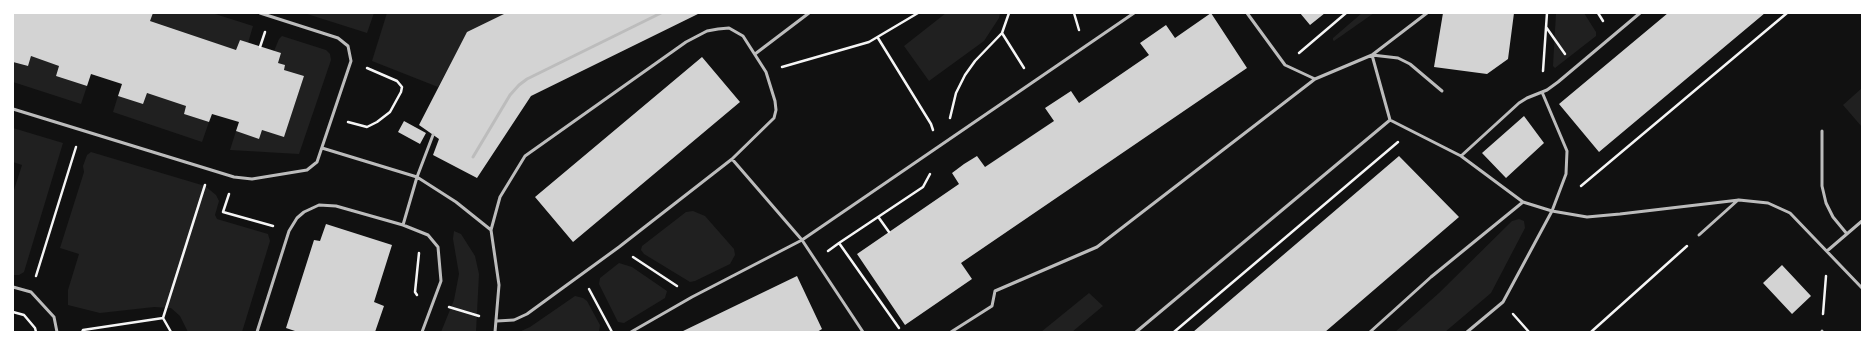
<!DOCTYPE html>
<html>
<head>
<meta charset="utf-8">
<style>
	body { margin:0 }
	#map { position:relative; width:1875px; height:345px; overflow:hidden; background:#111; font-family:Ubuntu,sans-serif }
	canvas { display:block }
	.frame { position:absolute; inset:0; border:14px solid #fff; pointer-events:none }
</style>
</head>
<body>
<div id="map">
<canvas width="1875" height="345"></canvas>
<div class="frame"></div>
</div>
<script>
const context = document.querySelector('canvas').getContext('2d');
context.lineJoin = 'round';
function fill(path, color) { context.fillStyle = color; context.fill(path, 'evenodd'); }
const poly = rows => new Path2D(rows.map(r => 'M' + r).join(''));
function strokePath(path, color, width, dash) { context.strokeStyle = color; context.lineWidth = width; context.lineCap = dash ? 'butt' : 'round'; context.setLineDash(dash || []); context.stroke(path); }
fill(poly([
	[153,13,212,13,253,26,248,43,240,40,236,50,150,21],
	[304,13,374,13,367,33],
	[387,13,506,13,467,33,438,87,372,61],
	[946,13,1000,13,999,18,984,41,929,81,904,46],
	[1362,13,1374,13,1334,41,1333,40,1333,38],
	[1556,13,1584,13,1596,32,1596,36,1555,68,1553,66],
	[282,36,326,50,330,54,331,60,299,154,230,150,236,131,259,139,262,130,284,136,304,76,284,70,285,65,278,63,281,54,274,51,279,39],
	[31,56,59,66,56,76,87,86,81,104,13,82,13,62,27,66],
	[1862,88,1862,127,1843,105],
	[147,93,186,106,184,114,209,122,202,142,113,112,118,96],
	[13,128,63,143,24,272,19,275,13,275,13,193,22,165,13,162],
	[91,152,205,186,216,195,219,201,215,215,217,219,268,234,270,241,242,332,188,332,180,316,171,308,154,307,100,313,68,305,68,290,79,254,60,248,84,172,83,166,87,155],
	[693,211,705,216,734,249,735,255,730,264,695,281,690,282,644,254,641,250,642,246,686,212],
	[1519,219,1524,221,1525,228,1491,293,1445,332,1395,332,1439,293,1512,221],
	[454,231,461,234,475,256,479,274,476,332,441,332,454,300,459,274,453,239],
	[619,263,632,267,667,291,665,298,624,323,618,322,599,284,600,278],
	[1089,293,1103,306,1072,332,1041,332],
	[575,296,583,298,587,301,600,325,599,332,519,332,530,327]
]), '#202020');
fill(poly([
	[13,13,153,13,150,21,236,50,240,40,281,53,278,63,285,65,284,70,304,76,284,137,262,130,259,139,236,131,239,122,212,114,209,122,184,114,186,106,147,93,143,104,118,96,122,84,91,74,87,86,56,76,59,66,31,56,28,66,13,62],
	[506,13,700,13,531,96,477,178,433,155,439,139,419,125,467,32],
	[1211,13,1247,68,961,263,972,279,905,325,857,254,959,184,952,173,964,164,977,156,985,167,1054,121,1045,108,1071,91,1079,103,1149,55,1140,43,1166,25,1175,38],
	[1300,13,1325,13,1310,25],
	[1443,13,1514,13,1508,59,1487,74,1434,67],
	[1668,13,1765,13,1599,152,1559,104],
	[702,57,740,102,573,242,535,197],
	[1524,116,1544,143,1506,178,1482,153],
	[404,121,426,133,420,144,398,132],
	[1399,156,1459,217,1325,332,1193,332],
	[326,224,392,245,374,302,384,306,375,332,298,332,286,328,314,240,320,241],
	[1782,265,1811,296,1792,314,1763,283],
	[797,276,822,329,817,332,681,332]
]), '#d3d3d3');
strokePath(poly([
	[1074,13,1079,30],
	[1598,13,1603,21],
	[1546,27,1565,54],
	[1002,33,1024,68],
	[878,38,931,124,933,130],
	[260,47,265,32],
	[1299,53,1346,13],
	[782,67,869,42,918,13],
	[1543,71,1547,13],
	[950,118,956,93,965,75,975,61,1002,33,1009,13],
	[348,122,367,127,377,122,390,112,401,92,402,87,397,81,367,68],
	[1581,186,1787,13],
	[229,194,223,212,273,226],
	[879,218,889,232],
	[828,251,839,243],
	[633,257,677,286],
	[36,276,76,147],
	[589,289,612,332],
	[417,295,415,292,419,253],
	[449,307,479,316],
	[13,312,24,315,35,328,36,332],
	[1513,314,1529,332],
	[1823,314,1826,276],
	[899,328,839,243,923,187,930,174],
	[82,332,83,330,163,318],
	[171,332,163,318,205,185],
	[1174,332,1398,142],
	[1591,332,1687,246]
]), '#f5f5f5', 2.5);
strokePath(poly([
	[1247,13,1285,65,1315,79],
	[755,54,809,13],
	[1442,91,1410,64,1398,58,1372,55,1390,120,1461,156,1523,202,1552,211,1587,217,1620,214,1739,200,1768,203,1790,213,1862,288],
	[13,109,234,177,252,179,307,170,317,162,351,61,348,46,338,38,260,13],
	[1822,131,1822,186,1826,203,1833,217,1847,234],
	[322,148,417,177,456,202,491,230,499,285,495,332],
	[1461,156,1519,103,1527,98,1547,90,1558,82,1640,13],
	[473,157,510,95,519,85,527,79,661,13],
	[732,159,802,240,863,332],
	[403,225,417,177,433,135],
	[491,230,500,197,525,156,686,42,707,31,718,29,729,28,743,36,766,72,775,101,776,110,774,118,732,159,619,247,527,314,514,320,497,321],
	[1699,235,1738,200],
	[1827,251,1862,221],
	[13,287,31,292,54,317,57,332],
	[257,332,289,231,297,218,304,212,319,205,336,206,403,225,428,235,438,247,441,281,422,332],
	[631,332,692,297,802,240,1134,13],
	[951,332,992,306,995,291,1097,247,1315,79,1372,55,1427,13],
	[1136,332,1390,120],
	[1370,332,1431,277,1523,202],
	[1467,332,1503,302,1552,211,1566,174,1567,151,1542,92],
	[1822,332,1822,331]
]), '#bcbcbc', 3);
</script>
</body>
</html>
